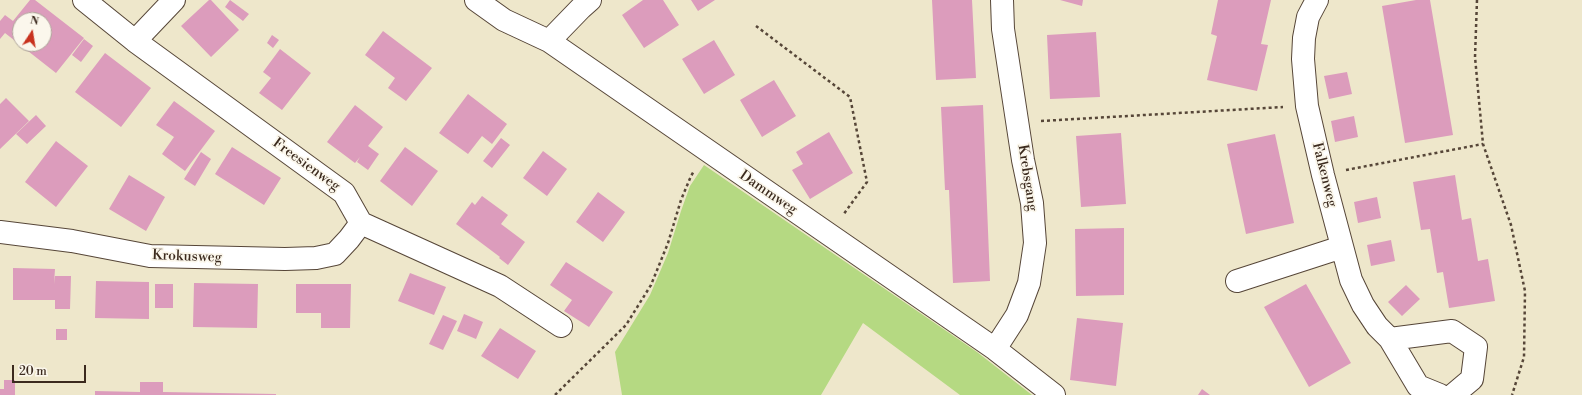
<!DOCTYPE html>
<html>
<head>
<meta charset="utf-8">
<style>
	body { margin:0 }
	#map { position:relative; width:1582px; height:395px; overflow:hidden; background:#eee7cb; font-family:"Libre Bodoni",serif }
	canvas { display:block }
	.north { position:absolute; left:12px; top:12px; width:40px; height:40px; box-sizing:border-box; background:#fbf7ec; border:1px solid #aea59a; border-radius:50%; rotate:12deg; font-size:11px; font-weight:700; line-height:16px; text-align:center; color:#3b2a1e }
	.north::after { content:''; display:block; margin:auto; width:14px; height:18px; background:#c8321e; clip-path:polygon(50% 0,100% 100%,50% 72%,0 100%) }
	.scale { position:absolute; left:12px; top:365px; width:74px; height:18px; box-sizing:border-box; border:2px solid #3b2a1e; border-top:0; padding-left:5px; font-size:12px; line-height:14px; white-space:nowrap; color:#3b2a1e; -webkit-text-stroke:3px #fbf7ec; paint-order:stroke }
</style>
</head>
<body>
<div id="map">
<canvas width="1582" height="395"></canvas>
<div class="north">N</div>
<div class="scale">20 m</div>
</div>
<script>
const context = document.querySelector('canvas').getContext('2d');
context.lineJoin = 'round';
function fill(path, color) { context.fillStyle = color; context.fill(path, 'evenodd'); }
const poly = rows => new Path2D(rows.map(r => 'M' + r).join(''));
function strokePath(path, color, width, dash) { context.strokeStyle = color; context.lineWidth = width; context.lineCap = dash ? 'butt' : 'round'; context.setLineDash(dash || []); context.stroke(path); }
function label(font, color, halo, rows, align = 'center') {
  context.font = font + ' "Libre Bodoni",serif'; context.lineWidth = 3.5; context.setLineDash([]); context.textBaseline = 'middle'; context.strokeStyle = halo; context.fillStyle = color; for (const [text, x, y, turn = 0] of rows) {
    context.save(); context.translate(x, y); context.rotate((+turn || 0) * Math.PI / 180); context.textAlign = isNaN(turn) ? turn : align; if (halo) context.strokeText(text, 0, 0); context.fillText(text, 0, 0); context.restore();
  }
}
fill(poly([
	[704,165,977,352,1032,395,960,395,863,323,821,395,622,395,615,352,650,295,668,253,681,211,690,186]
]), '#b5d982');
fill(poly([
	[30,0,35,0,84,38,56,73,5,33,0,39,0,21,5,15,13,21],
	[20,20,44,20,44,44,20,44],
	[209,0,211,0,239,30,211,57,181,26],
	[230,0,249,14,243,21,225,7],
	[643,0,663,0,679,25,644,48,622,15],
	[691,0,715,0,698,11],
	[932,0,972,0,976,78,936,80],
	[1060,0,1083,0,1082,6],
	[1218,0,1271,0,1261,44,1268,45,1257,91,1207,80,1217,36,1211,34],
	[1416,0,1430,0,1453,135,1405,143,1382,6],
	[383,31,432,68,406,101,388,88,395,78,365,55],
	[1096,32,1100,97,1050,99,1047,35],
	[272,35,279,40,273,48,267,43],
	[84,39,93,46,81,62,72,55],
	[714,40,735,75,704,94,682,59],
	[280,49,311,73,282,110,259,93,271,78,263,72],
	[105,53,151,88,121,127,75,92],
	[1347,72,1352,94,1329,99,1324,76],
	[774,80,796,116,762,137,740,100],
	[468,94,507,124,492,144,482,136,468,154,439,133],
	[6,98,29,121,0,149,0,104],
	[174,101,215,131,185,171,162,154,174,137,156,125],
	[355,105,383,127,368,146,379,154,368,170,357,162,360,157,355,163,327,142],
	[983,105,990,281,953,283,949,190,945,190,941,107],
	[36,115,46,126,27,144,16,134],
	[1354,116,1358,137,1335,142,1331,121],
	[829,132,853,173,810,199,792,170,803,164,796,152],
	[1121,133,1126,204,1081,207,1076,136],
	[1275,134,1294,223,1246,234,1227,144],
	[501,138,510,145,492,168,483,161],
	[56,141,88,166,56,207,25,182],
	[232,147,281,178,264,205,215,174],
	[405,147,438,171,412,206,380,181],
	[543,151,567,169,547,196,523,178],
	[201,152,211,159,195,186,184,179],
	[129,175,165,197,146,231,109,209],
	[1455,175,1462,220,1471,218,1478,261,1488,259,1495,301,1449,308,1443,272,1437,273,1430,229,1421,230,1413,182],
	[598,192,625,212,603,242,576,222],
	[482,196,508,215,501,224,525,242,508,265,499,258,500,257,456,224,472,202,475,205],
	[1377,197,1381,218,1358,223,1354,202],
	[1124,228,1124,295,1076,296,1075,229],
	[1391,240,1395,261,1371,266,1367,245],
	[566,262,613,292,589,327,564,311,572,300,550,285],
	[13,268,55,269,54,284,55,276,71,276,70,309,55,309,55,300,13,300],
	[410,273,446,287,434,315,398,301],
	[96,281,149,282,149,319,95,318],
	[194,283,258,284,257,328,193,327],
	[155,284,173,284,173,308,155,308],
	[296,284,351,284,350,328,321,328,321,313,296,313],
	[1306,284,1351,363,1309,387,1264,307],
	[1406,285,1420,299,1402,316,1388,302],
	[464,314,483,322,476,339,457,331],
	[443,315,457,321,443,350,429,344],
	[1077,318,1123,323,1116,386,1070,380],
	[500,328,536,351,518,379,481,356],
	[56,329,67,329,67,340,56,340],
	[4,380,15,380,15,395,0,395,0,389,4,389],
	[140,382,163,382,163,392,276,394,276,395,95,395,95,391,140,392],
	[1202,389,1210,395,1198,395]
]), '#dc9cbc');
const minor = poly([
	[84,0,135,41,174,0],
	[476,0,504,20,549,41,995,349,1054,395],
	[1317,0,1308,17,1304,38,1303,59,1307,106,1323,175,1351,280,1363,305,1377,326,1390,339,1418,386,1440,395],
	[135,41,344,193,361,223,500,286,561,326],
	[549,41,581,8,590,0],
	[0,232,72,241,150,256,285,259,316,258,335,254,349,239,361,223],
	[1237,281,1342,247],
	[1390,339,1452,331,1476,347,1472,379,1453,395],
	[995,349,1017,315,1029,283,1035,243,1032,203,1023,160,1003,29,1002,0]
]);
strokePath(minor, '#564638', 24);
strokePath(poly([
	[1477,0,1475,57,1483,144,1511,225,1525,291,1524,357,1512,395],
	[756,26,850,97,867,182,843,215],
	[1041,121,1283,107],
	[1346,170,1483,144],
	[555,395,626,325,651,285,668,243,681,200,691,176,694,171]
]), '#564638', 2.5, [3, 3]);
strokePath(minor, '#fff', 22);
label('14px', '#3b2a1e', '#fbf7ec', [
	["Freesienweg",306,165,36],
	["Falkenweg",1324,175,76],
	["Krebsgang",1027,178,81],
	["Dammweg",768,193,34],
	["Krokusweg",187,257,2]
]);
</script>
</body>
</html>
